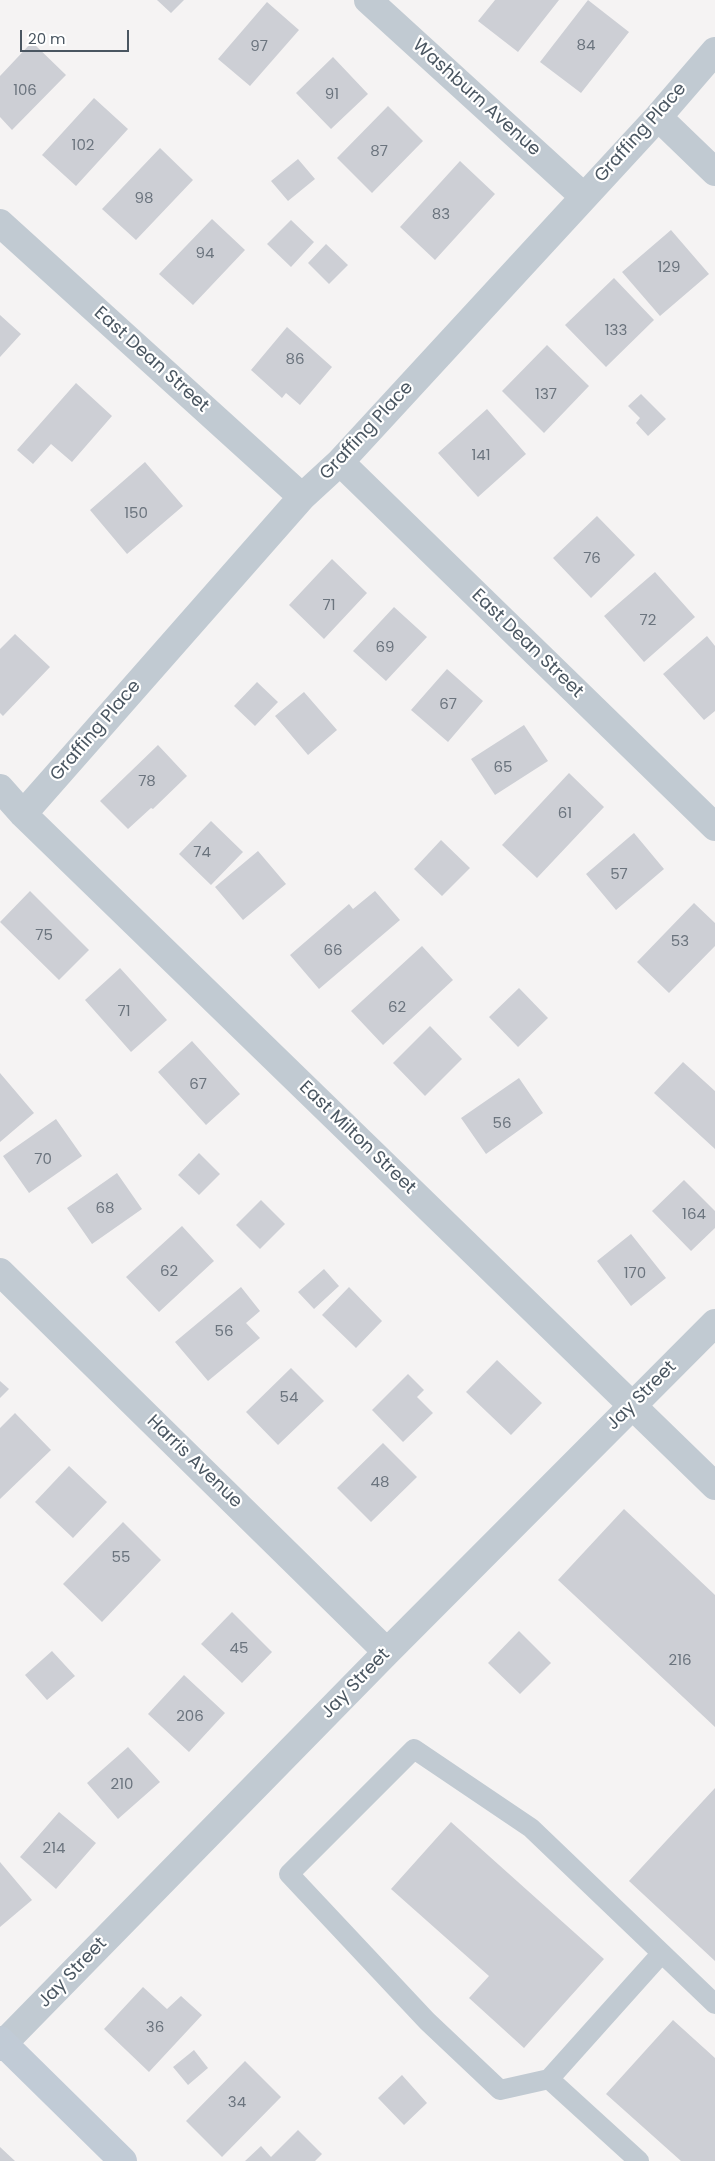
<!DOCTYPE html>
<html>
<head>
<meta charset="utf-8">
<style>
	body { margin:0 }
	#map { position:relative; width:715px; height:2161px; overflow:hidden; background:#f5f3f3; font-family:Poppins,sans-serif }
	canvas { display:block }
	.scale { position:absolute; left:20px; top:30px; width:109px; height:22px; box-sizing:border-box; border:2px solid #4a5661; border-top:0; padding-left:6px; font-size:15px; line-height:18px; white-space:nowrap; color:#4a5661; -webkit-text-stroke:4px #fff; paint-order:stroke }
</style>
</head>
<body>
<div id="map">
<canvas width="715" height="2161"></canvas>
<div class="scale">20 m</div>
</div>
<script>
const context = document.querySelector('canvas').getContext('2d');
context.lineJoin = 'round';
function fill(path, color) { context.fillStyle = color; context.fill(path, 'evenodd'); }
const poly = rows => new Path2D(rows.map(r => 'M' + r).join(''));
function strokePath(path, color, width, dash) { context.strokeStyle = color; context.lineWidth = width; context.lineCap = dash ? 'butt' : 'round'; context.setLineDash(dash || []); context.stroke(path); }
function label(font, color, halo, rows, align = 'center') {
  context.font = font + ' Poppins,sans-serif'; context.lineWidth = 4.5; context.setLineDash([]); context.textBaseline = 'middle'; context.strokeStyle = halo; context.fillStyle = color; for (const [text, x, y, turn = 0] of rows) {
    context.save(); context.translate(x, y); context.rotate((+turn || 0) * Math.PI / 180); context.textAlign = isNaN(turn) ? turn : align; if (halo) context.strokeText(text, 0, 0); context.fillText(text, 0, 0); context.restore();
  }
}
fill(poly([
	[157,0,184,0,171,13],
	[495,0,559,0,518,52,478,21],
	[588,0,629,32,581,93,540,62],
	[267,2,299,30,250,86,218,59],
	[32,42,66,75,12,130,0,117,0,76],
	[333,57,368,94,331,129,296,93],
	[94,98,128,129,76,186,42,155],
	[388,106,423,141,372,193,337,158],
	[160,148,193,180,136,240,102,209],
	[298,159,315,179,288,201,271,181],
	[460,161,495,194,435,260,400,227],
	[212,219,245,250,193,305,159,274],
	[291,220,314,242,291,267,267,244],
	[671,230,709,274,660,316,622,272],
	[326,244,348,265,329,284,308,263],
	[614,278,654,320,606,367,565,325],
	[0,315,21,334,0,357],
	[287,327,332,367,300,405,286,393,282,398,251,370],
	[547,345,589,386,544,433,502,391],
	[76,383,112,416,72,462,51,444,33,464,17,450],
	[641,394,666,419,648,436,636,423,640,418,628,406],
	[487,409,526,454,478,497,438,453],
	[145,462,183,506,127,554,90,510],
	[597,516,635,555,591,598,553,558],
	[332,559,367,593,324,639,289,605],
	[655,572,695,617,644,662,604,616],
	[394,607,427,637,386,681,353,651],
	[15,634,50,667,3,716,0,713,0,649],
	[707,636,715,646,715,711,704,720,663,674],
	[447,669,483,701,448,742,411,710],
	[257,682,278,702,255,726,234,706],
	[304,692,337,730,308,755,275,716],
	[524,725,548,761,495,795,471,759],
	[158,745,187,776,153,809,151,808,128,829,100,801],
	[569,773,604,807,537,878,502,845],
	[211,821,243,852,211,885,179,854],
	[634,833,664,869,616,910,586,874],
	[441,840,470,868,442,896,414,869],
	[258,851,286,884,243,920,215,887],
	[30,891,89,950,59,980,0,922],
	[375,891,400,920,319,989,290,955,349,904,353,909],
	[694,903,715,923,715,946,669,993,637,962],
	[422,946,453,980,383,1045,351,1011],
	[120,968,167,1020,131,1052,85,1000],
	[519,988,548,1018,518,1047,489,1017],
	[430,1026,462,1059,425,1096,393,1063],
	[192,1041,240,1094,206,1125,158,1072],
	[683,1062,715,1091,715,1149,654,1093],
	[0,1073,34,1113,0,1142],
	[519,1078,543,1113,486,1154,461,1118],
	[56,1119,82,1156,29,1193,3,1156],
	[199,1153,220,1174,199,1195,178,1175],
	[117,1173,142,1209,92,1244,67,1208],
	[684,1180,715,1211,715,1228,691,1251,652,1211],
	[261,1200,285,1224,260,1249,236,1225],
	[182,1226,214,1261,159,1312,126,1277],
	[631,1234,666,1278,631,1306,597,1261],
	[324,1269,339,1286,314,1309,298,1292],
	[241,1287,260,1311,246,1323,260,1338,208,1381,175,1342],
	[349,1287,382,1321,356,1348,322,1315],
	[497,1360,542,1403,511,1435,466,1392],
	[291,1368,324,1401,278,1445,246,1412],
	[408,1374,424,1390,417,1397,433,1413,403,1442,372,1410],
	[0,1381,9,1389,0,1398],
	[15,1413,51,1450,0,1499,0,1428],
	[383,1443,417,1477,371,1522,337,1488],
	[69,1466,107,1502,73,1538,35,1502],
	[624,1509,715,1595,715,1727,558,1580],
	[123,1522,161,1560,102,1622,63,1584],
	[232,1612,272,1652,242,1683,201,1644],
	[519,1631,551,1663,520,1694,488,1663],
	[52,1651,75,1676,47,1700,25,1675],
	[184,1675,225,1713,189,1752,148,1714],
	[128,1747,160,1782,118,1819,87,1783],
	[715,1788,715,1961,629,1881],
	[59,1812,96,1843,56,1889,20,1857],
	[451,1822,604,1959,524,2048,469,1998,489,1976,391,1889],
	[0,1862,32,1900,0,1927],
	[143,1987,167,2009,181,1996,202,2015,149,2072,104,2029],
	[673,2020,715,2058,715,2161,681,2161,606,2094],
	[194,2050,208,2068,188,2085,173,2067],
	[245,2061,281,2097,222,2157,186,2121],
	[402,2075,427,2103,404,2125,378,2098],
	[298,2130,322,2154,315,2161,245,2161,261,2146,271,2157],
	[0,2147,15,2161,0,2161]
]), '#cdcfd5');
strokePath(poly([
	[549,2079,661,1954],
	[639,2161,549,2079,500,2090,427,2021,289,1874,414,1749,531,1828,715,2004]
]), '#c1cad2', 20);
strokePath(poly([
	[368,0,583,196],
	[658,117,715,172],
	[0,223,302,497],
	[340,462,715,827],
	[0,788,23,814,715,1486],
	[23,814,302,497,340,462,658,117,715,51],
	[0,1272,387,1652],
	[0,2047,387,1652,715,1323]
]), '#c1cad2', 28);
strokePath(poly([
	[0,2040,123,2161]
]), '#c1cbd6', 28);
label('15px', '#6b747e', null, [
	["84",586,46],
	["97",259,47],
	["106",25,91],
	["91",332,95],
	["102",83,146],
	["87",379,152],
	["98",144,199],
	["83",441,215],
	["94",205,254],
	["129",669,268],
	["133",616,331],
	["86",295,360],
	["137",546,395],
	["141",481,456],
	["150",136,514],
	["76",592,559],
	["71",329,606],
	["72",648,621],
	["69",385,648],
	["67",448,705],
	["65",503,768],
	["78",147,782],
	["61",565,814],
	["74",202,853],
	["57",619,875],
	["75",44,936],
	["53",680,942],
	["66",333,951],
	["62",397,1008],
	["71",124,1012],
	["67",198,1085],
	["56",502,1124],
	["70",43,1160],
	["68",105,1209],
	["164",694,1215],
	["62",169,1272],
	["170",635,1274],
	["56",224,1332],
	["54",289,1398],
	["48",380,1483],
	["55",121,1558],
	["45",239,1649],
	["216",680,1661],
	["206",190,1717],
	["210",122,1785],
	["214",54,1849],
	["36",155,2028],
	["34",237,2103]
]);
label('18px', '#4a5661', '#fff', [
	["Washburn Avenue",476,98,42],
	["Graffing Place",641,133,-48],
	["East Dean Street",151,360,42],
	["Graffing Place",367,431,-47],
	["East Dean Street",527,644,44],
	["Graffing Place",96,731,-49],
	["East Milton Street",357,1138,44],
	["Jay Street",642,1396,-45],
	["Harris Avenue",194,1462,44],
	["Jay Street",356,1684,-46],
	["Jay Street",73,1973,-46]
]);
</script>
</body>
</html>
